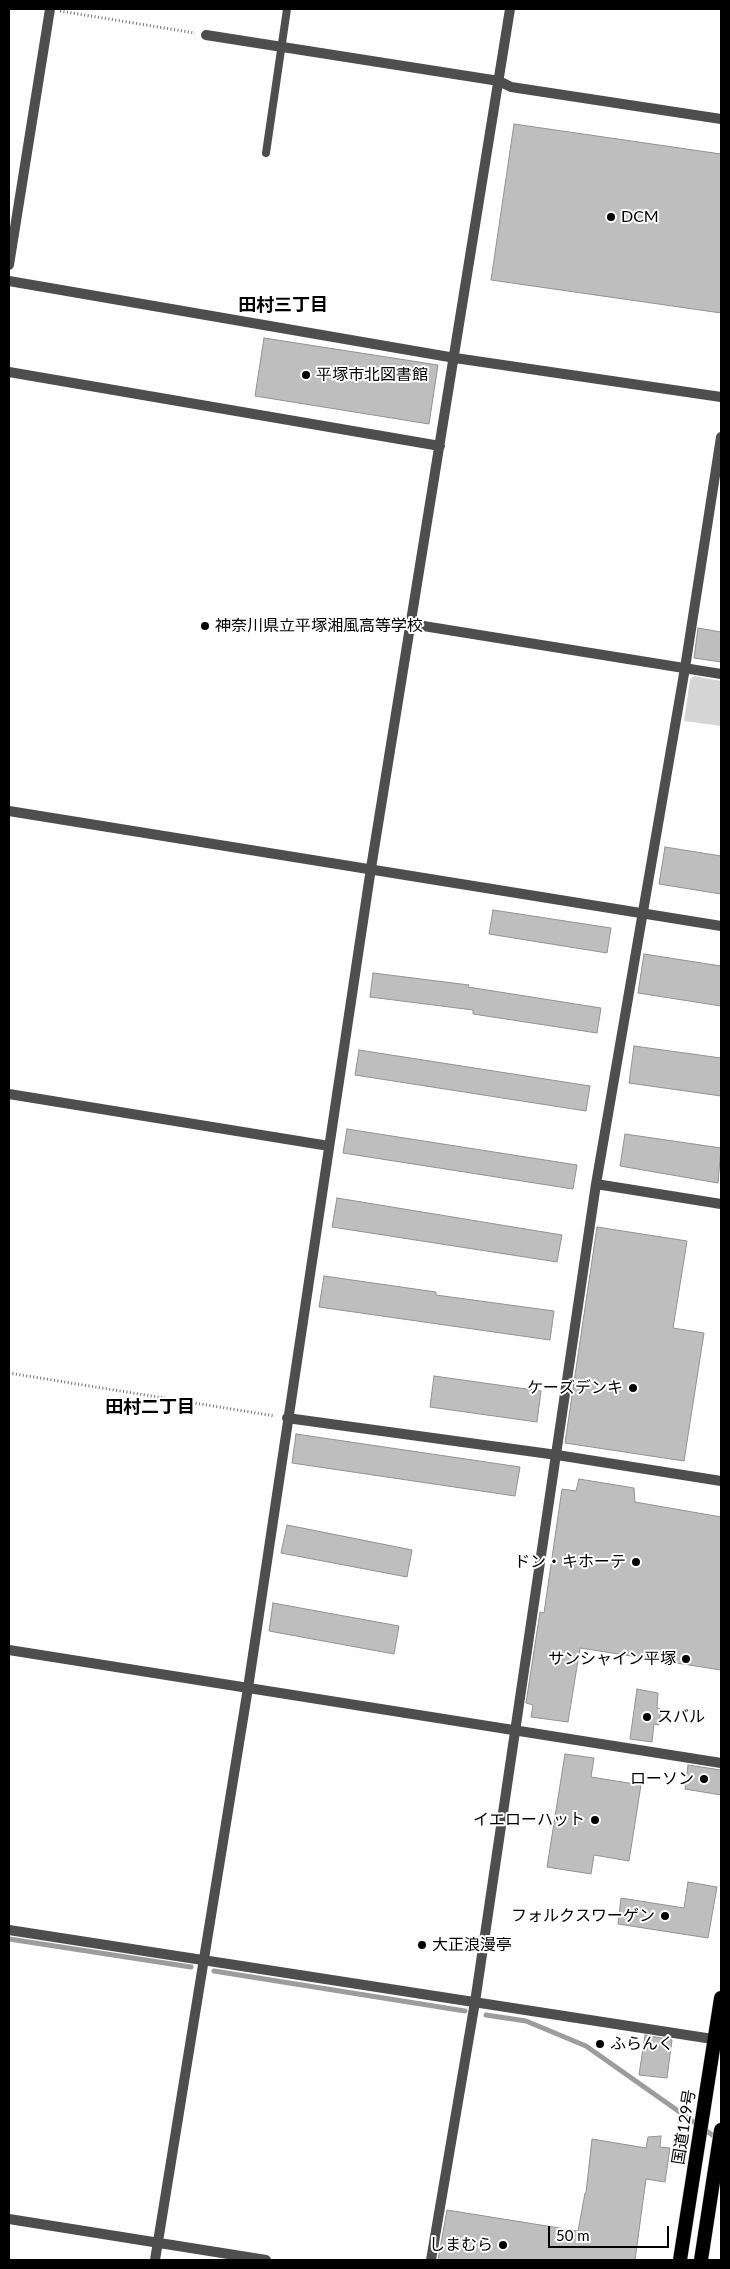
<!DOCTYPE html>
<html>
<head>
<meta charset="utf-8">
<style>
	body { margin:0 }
	#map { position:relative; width:730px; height:2269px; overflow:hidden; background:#fff; font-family:Lato,sans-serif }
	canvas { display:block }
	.frame { position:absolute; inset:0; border:10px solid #000; pointer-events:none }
	.scale { position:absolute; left:548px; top:2226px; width:121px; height:22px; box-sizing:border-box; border:2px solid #000; border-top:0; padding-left:6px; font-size:15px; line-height:18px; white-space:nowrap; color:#000; -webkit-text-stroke:4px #fff; paint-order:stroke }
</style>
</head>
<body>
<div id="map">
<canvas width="730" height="2269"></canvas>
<div class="frame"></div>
<div class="scale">50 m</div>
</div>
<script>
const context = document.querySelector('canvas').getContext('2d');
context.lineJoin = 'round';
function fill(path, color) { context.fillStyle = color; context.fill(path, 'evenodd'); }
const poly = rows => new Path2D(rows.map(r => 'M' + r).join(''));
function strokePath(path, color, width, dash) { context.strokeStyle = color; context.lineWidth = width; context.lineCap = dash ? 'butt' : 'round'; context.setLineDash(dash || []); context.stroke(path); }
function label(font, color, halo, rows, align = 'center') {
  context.font = font + ' Lato,"Noto Sans JP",sans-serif'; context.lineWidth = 4; context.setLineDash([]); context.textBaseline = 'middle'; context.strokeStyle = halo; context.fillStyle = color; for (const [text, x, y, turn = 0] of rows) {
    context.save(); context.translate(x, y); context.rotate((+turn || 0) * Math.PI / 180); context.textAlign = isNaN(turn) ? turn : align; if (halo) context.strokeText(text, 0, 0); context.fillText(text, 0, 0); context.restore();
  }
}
fill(poly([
	[694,676,721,681,721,726,684,721,690,679]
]), '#d5d5d5');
strokePath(poly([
	[9,1939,191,1967],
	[214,1971,465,2011],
	[486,2015,526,2021,586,2046,718,2139]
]), '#9c9c9c', 5);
const building = poly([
	[514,124,721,154,721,313,491,280,514,124],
	[264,338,438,365,429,424,255,396,264,338],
	[698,628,721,632,721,662,694,658,698,628],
	[665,847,721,856,721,894,659,884,665,847],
	[493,910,611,928,607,953,489,934,493,910],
	[644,954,721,966,721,1006,638,993,644,954],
	[373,973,469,985,468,987,601,1008,597,1033,473,1014,473,1010,370,997,373,973],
	[634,1046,721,1058,721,1096,629,1083,634,1046],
	[359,1050,590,1086,586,1111,355,1075,359,1050],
	[347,1129,577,1165,573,1189,343,1153,347,1129],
	[625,1134,721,1148,718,1183,620,1166,625,1134],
	[337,1198,562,1235,557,1262,332,1227,337,1198],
	[597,1227,687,1241,673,1328,704,1333,684,1461,565,1443,597,1227],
	[324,1276,436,1292,436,1295,554,1311,550,1340,319,1307,324,1276],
	[434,1376,541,1391,537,1422,430,1407,434,1376],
	[296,1434,520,1467,515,1496,292,1463,296,1434],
	[579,1479,634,1488,635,1502,721,1517,721,1670,580,1648,568,1722,531,1717,533,1705,526,1703,540,1612,544,1613,562,1489,576,1491,579,1479],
	[287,1525,412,1550,407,1577,281,1553,287,1525],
	[273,1603,399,1626,394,1654,269,1631,273,1603],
	[637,1689,658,1693,657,1708,661,1709,659,1725,654,1724,652,1742,630,1739,637,1689],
	[565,1754,594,1758,591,1777,641,1785,629,1861,594,1855,591,1874,547,1867,565,1754],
	[688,1765,721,1770,721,1795,685,1789,688,1765],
	[688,1882,717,1887,708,1938,618,1924,621,1898,684,1908,688,1882],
	[645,2035,672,2040,667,2078,639,2075,645,2035],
	[661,2136,660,2147,670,2148,665,2182,646,2179,635,2260,438,2260,447,2210,578,2231,585,2193,586,2193,592,2139,646,2148,648,2137,661,2136]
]);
fill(building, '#bebebe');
strokePath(building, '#929292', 1);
const trunk = poly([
	[680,2260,721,1998],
	[701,2260,721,2130]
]);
strokePath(trunk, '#dbdbdb', 15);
strokePath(poly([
	[60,11,195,33],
	[9,1373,275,1416]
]), '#707070', 3, [1, 2.5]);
strokePath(poly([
	[266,153,287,9]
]), '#4e4e4e', 8);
strokePath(poly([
	[206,35,499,81,511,87,721,119],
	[9,265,50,9],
	[9,281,455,358,721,397],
	[9,372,440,446],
	[411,624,721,674],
	[9,1094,329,1146],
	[596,1184,721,1204],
	[287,1418,557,1455,721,1481],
	[9,1650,721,1763],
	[9,1930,719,2040],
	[9,2219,266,2260],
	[155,2260,248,1688,371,868,510,9],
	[431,2260,475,2002,596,1184,685,668,721,437]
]), '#4e4e4e', 10);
strokePath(poly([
	[9,811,721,926]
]), '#4e4e4e', 10);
strokePath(trunk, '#000', 14);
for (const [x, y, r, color] of [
	[611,217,5,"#000"],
	[306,375,5,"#000"],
	[205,626,5,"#000"],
	[633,1388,5,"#000"],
	[636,1562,5,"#000"],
	[686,1659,5,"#000"],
	[647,1717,5,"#000"],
	[704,1779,5,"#000"],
	[595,1820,5,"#000"],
	[665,1916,5,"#000"],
	[422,1945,5,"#000"],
	[600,2044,5,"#000"],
	[503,2245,5,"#000"]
]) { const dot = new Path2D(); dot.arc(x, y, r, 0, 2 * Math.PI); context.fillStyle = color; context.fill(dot); strokePath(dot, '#fff', 2); }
label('16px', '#000', '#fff', [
	["DCM",621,217,"left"],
	["平塚市北図書館",316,375,"left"],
	["神奈川県立平塚湘風高等学校",215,626,"left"],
	["ケーズデンキ",623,1388],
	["ドン・キホーテ",626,1562],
	["サンシャイン平塚",676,1659],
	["スバル",657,1717,"left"],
	["ローソン",694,1779],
	["イエローハット",585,1820],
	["フォルクスワーゲン",655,1916],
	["大正浪漫亭",432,1945,"left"],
	["ふらんく",610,2044,"left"],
	["しまむら",493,2245]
], 'right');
label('16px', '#000', '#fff', [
	["国道129号",684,2127,-81]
]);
label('bold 18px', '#000', '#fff', [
	["田村三丁目",283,305],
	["田村二丁目",150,1407]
]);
</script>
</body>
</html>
